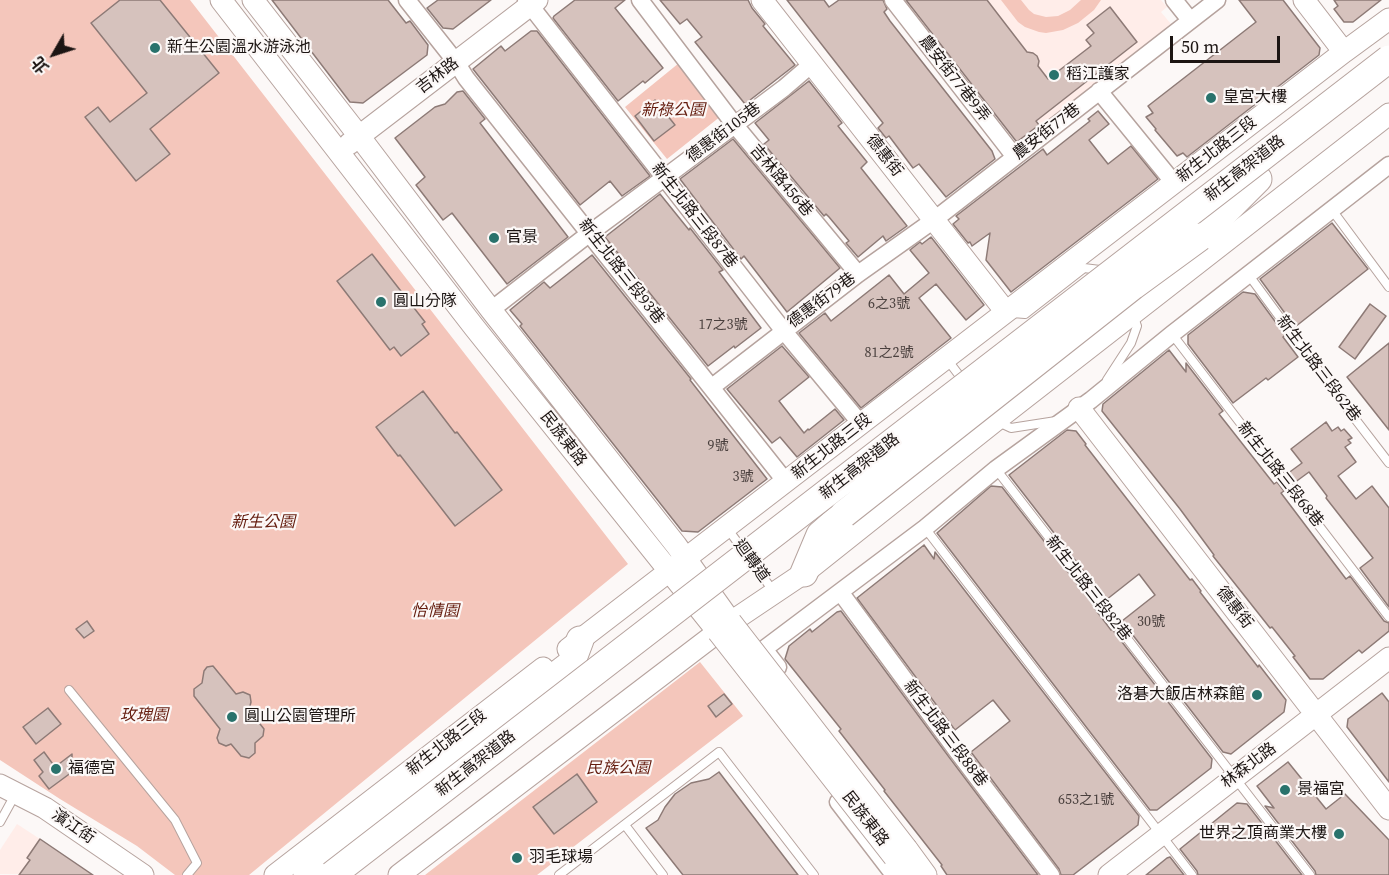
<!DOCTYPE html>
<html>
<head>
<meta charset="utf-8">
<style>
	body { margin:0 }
	#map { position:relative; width:1389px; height:875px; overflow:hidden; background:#fcf8f7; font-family:"Source Serif 4","Noto Sans TC",serif }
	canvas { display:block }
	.north { position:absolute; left:24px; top:24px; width:60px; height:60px; -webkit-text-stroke:4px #fcf8f7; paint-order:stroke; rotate:231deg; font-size:16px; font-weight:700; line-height:24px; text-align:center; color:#1c1513 }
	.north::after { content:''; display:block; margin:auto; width:21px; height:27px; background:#1c1513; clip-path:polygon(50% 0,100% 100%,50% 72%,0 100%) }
	.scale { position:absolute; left:1170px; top:36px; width:110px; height:27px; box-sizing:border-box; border:3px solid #1c1513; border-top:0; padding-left:8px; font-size:18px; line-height:21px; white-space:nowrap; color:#1c1513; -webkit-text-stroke:4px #fcf8f7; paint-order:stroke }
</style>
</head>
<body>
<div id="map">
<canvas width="1389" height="875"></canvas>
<div class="north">北</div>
<div class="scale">50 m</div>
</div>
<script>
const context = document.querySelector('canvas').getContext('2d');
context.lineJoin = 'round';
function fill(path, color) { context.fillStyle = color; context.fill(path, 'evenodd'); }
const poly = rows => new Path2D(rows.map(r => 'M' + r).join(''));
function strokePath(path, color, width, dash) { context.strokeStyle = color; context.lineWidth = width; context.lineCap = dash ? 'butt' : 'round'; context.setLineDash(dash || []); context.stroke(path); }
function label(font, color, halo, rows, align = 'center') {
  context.font = font + ' "Source Serif 4","Noto Sans TC",serif'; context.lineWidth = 4.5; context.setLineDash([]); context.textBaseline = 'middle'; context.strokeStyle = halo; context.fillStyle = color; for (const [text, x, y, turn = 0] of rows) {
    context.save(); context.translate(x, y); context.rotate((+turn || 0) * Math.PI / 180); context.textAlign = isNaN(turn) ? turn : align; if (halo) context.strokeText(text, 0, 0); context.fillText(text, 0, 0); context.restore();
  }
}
fill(poly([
	[943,0,1161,0,1167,7,1161,12,1171,24,1042,126],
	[17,824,40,839,93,875,0,874,0,850]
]), '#ffede9');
fill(poly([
	[0,0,190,0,628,564,249,875,175,875,137,846,60,799,0,760],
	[1001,0,1021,0,1029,10,1034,14,1046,17,1058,16,1070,10,1081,0,1101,0,1094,10,1078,23,1063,30,1046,33,1039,32,1025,27,1018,22],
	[679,63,721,116,667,159,625,107],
	[700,662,743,716,537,875,425,875]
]), '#f4c6bb');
const building = poly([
	[120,0,160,0,219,73,150,129,170,154,136,181,85,117,98,107,110,122,147,93,91,23,120,0],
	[272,0,388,0,406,23,410,21,428,45,427,55,363,103,350,102,272,0],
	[438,0,491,0,453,29,443,28,427,8,438,0],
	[575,0,625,0,615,8,663,68,645,83,643,81,618,101,553,18,554,16,575,0],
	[660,0,748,0,752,8,765,24,763,26,795,65,745,104,695,42,702,37,687,19,680,24,660,0],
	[787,0,824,0,829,7,839,0,883,0,887,9,884,12,890,21,992,151,995,159,946,197,919,164,913,168,889,136,886,138,878,128,883,123,787,0],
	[906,0,987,0,1027,52,1033,53,1037,56,1039,61,1038,66,1048,79,1091,46,1086,40,1094,33,1087,25,1110,7,1137,42,1036,121,1039,125,1018,141,1016,141,906,0],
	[1239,0,1283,0,1320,48,1319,55,1187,157,1183,153,1177,156,1155,130,1156,129,1146,117,1153,113,1148,106,1256,22,1239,0],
	[1334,0,1381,0,1353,22,1344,22,1334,9,1338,6,1334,0],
	[531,31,537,31,650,176,622,196,610,181,580,205,473,69,501,46,505,51,531,31],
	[809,81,842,123,838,126,867,162,861,168,907,226,886,241,883,236,858,257,846,243,849,241,829,217,826,214,824,216,764,144,769,140,755,123,809,81],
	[463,91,485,119,480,123,568,237,507,284,452,213,443,220,416,185,425,177,395,138,435,107,445,104,457,92,463,91],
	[655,100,675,125,654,141,635,116,655,100],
	[1098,111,1109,124,1089,140,1108,164,1131,146,1158,179,1011,292,986,260,990,233,972,246,970,242,968,243,953,224,959,219,956,216,1043,149,1047,155,1090,121,1088,119,1098,111],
	[733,139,840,268,787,312,744,256,741,259,680,179,733,139],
	[660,194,689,230,690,228,723,270,719,272,761,328,735,348,734,346,708,366,605,237,660,194],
	[1332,223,1368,269,1295,327,1260,279,1332,223],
	[931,237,984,305,966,320,936,284,919,298,951,338,861,408,799,333,825,313,831,321,889,275,904,294,929,273,910,250,920,242,922,244,931,237],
	[372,254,425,322,422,324,429,334,401,356,394,347,390,350,337,281,372,254],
	[592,255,691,379,690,380,767,479,698,532,682,531,520,326,522,324,510,310,544,282,550,288,592,255],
	[1243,292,1255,294,1285,335,1283,337,1298,357,1268,380,1266,378,1233,403,1188,344,1188,335,1243,292],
	[1370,304,1386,316,1355,359,1339,347,1370,304],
	[1389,343,1389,430,1347,377,1389,343],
	[782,346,809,377,779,401,804,433,808,429,809,430,835,409,844,420,797,457,780,437,772,443,727,389,782,346],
	[1169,350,1186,372,1186,363,1223,411,1219,414,1274,484,1277,482,1284,491,1281,493,1346,579,1350,576,1384,621,1389,623,1389,631,1362,653,1359,650,1323,679,1310,679,1293,657,1295,656,1272,627,1270,628,1213,556,1214,555,1180,509,1102,411,1103,404,1169,350],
	[423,391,455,433,457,432,502,490,455,526,400,455,398,456,376,427,423,391],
	[1326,422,1332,431,1338,427,1341,431,1344,429,1352,438,1348,440,1351,443,1345,447,1356,462,1338,476,1356,499,1372,486,1389,508,1389,607,1360,568,1373,558,1326,498,1327,496,1309,472,1294,483,1287,474,1302,463,1291,449,1326,422],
	[1067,430,1076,431,1086,444,1085,445,1190,580,1192,579,1201,591,1200,592,1258,667,1259,665,1286,700,1284,712,1231,754,1223,752,1122,621,1155,595,1139,574,1106,600,1009,475,1067,430],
	[991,486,1002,487,1096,608,1095,609,1111,630,1112,629,1212,759,1211,768,1157,810,1150,810,937,533,991,486],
	[924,545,934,559,935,552,1139,816,1138,825,1073,875,1061,875,1059,869,971,752,1010,721,993,700,955,730,857,598,924,545],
	[841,611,949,757,1038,875,947,875,941,866,942,865,884,791,885,790,839,731,841,729,785,659,789,646,810,629,812,632,837,612,841,611],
	[87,621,94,631,84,638,76,629,87,621],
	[213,666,236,694,243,692,250,695,251,702,249,710,264,729,263,736,255,743,255,753,249,758,241,756,231,744,226,746,219,743,217,738,220,729,194,696,194,689,202,683,204,671,207,667,213,666],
	[1382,693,1389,702,1389,782,1347,727,1348,719,1382,693],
	[724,694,732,704,716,717,708,706,724,694],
	[48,708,61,724,36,744,23,727,48,708],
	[44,752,55,767,72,754,72,772,49,789,39,776,43,772,34,760,44,752],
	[1288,762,1326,809,1345,794,1389,840,1389,875,1316,875,1315,871,1265,806,1274,808,1257,786,1288,762],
	[719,772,798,875,683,875,646,828,658,820,665,807,675,794,691,783,709,779,719,772],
	[577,774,597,802,554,834,533,807,577,774],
	[1237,803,1247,804,1302,875,1198,875,1197,871,1180,849,1237,803],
	[40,839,93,875,19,875,30,860,27,858,40,839],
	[1170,857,1184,875,1146,875,1167,858,1170,857]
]);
fill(building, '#d6c2bd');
strokePath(building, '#8d7a76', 1.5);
const service = poly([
	[1332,210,1389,287],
	[1248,274,1339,398,1389,463],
	[1012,313,1025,314,1084,268,1100,270,1102,273],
	[1172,334,1389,617],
	[946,358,965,383],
	[1107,380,1131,343,1137,326,1133,315],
	[996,421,1011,428,1056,421],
	[996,469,1310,875],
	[727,528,774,592],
	[925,528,1192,875],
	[69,690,175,820,197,863,187,875],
	[0,822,16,793],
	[625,825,663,875],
	[559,875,719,752,814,875]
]);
const minor = poly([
	[407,0,456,62,466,78,786,482],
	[526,0,783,330,861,424],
	[640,0,734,124,858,274],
	[893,0,1015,157],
	[1174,0,1190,20],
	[1099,91,1174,183],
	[491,310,590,233,664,178,784,88,812,64],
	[712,387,858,274,934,220,1217,0],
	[841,593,957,751,1051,875],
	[778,667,764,649,925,528,996,469,1091,400,1172,334,1389,165],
	[838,802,894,875]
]);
const tertiary = poly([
	[221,0,474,327,718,632],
	[253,0,359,136,491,310,676,545,731,622],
	[762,0,1006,312],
	[1304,0,1344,52],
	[349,144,537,0],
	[1079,408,1389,809],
	[568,649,1344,52,1389,19],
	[0,785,45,808,143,875],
	[907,849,926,875],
	[894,857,907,875],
	[275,875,543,668],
	[399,875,731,622,804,573,995,421,1389,114],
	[1109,875,1389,658]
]);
const trunk = poly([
	[1200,237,1258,179],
	[804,573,820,535,844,514],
	[307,875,394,801,571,664,580,640]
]);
strokePath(service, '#b6a39e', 10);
strokePath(minor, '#b6a39e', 19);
strokePath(tertiary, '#b6a39e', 23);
strokePath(trunk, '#b6a39e', 29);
strokePath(service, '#fff', 8);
strokePath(minor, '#fff', 16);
strokePath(tertiary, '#fff', 21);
strokePath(trunk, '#fff', 27);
const tertiaryBridge = poly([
	[731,622,907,849],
	[718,632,894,857]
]);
const trunkBridge = poly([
	[844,514,1133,286,1200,237],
	[332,875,1389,59]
]);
strokePath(tertiaryBridge, '#b6a39e', 23, []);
strokePath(trunkBridge, '#b6a39e', 29, []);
strokePath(tertiaryBridge, '#fff', 21);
strokePath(trunkBridge, '#fff', 27);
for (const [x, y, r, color] of [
	[155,48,6,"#29726c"],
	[1054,75,6,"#29726c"],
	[1211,98,6,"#29726c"],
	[494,238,6,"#29726c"],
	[381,302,6,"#29726c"],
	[1257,695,6,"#29726c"],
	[232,717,6,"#29726c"],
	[56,769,6,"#29726c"],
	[1285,790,6,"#29726c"],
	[1339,834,6,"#29726c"],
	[517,858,6,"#29726c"]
]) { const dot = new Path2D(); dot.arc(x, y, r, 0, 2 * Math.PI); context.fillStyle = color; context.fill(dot); strokePath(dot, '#fcf8f7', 2); }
label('14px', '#4a403e', null, [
	["6之3號",889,304],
	["17之3號",723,325],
	["81之2號",889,353],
	["9號",718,446],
	["3號",743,477],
	["30號",1151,622],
	["653之1號",1086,800]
]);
label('16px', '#1c1513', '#fcf8f7', [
	["新生公園溫水游泳池",167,48],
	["稻江護家",1066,75],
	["皇宮大樓",1223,98],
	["官景",506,238],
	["圓山分隊",393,302],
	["洛碁大飯店林森館",1245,695,"right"],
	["圓山公園管理所",244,717],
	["福德宮",68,769],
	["景福宮",1297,790],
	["世界之頂商業大樓",1327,834,"right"],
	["羽毛球場",529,858]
], 'left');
label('16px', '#1c1513', '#fcf8f7', [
	["吉林路",438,76,-37],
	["農安街77巷9弄",954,79,52],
	["農安街77巷",1047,132,-38],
	["德惠街105巷",724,133,-37],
	["新生北路三段",1217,150,-38],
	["德惠街",884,156,52],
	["新生高架道路",1245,169,-38],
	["吉林路456巷",781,181,50],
	["新生北路三段87巷",694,216,52],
	["新生北路三段93巷",621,272,52],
	["德惠街79巷",822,301,-37],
	["新生北路三段62巷",1318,369,53],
	["民族東路",563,439,52],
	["新生北路三段",832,447,-38],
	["新生高架道路",860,467,-38],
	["新生北路三段68巷",1280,475,52],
	["迴轉道",751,561,54],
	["新生北路三段82巷",1088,589,52],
	["德惠街",1234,608,52],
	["新生北路三段88巷",945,734,53],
	["新生北路三段",447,743,-38],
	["新生高架道路",476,764,-38],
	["林森北路",1249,766,-37],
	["民族東路",865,819,52],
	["濱江街",73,827,34]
]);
label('italic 16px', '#641c0e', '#fcf8f7', [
	["新祿公園",673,111],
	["新生公園",263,523],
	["怡情園",435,612],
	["玫瑰園",144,716],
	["民族公園",618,769]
]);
</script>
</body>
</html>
